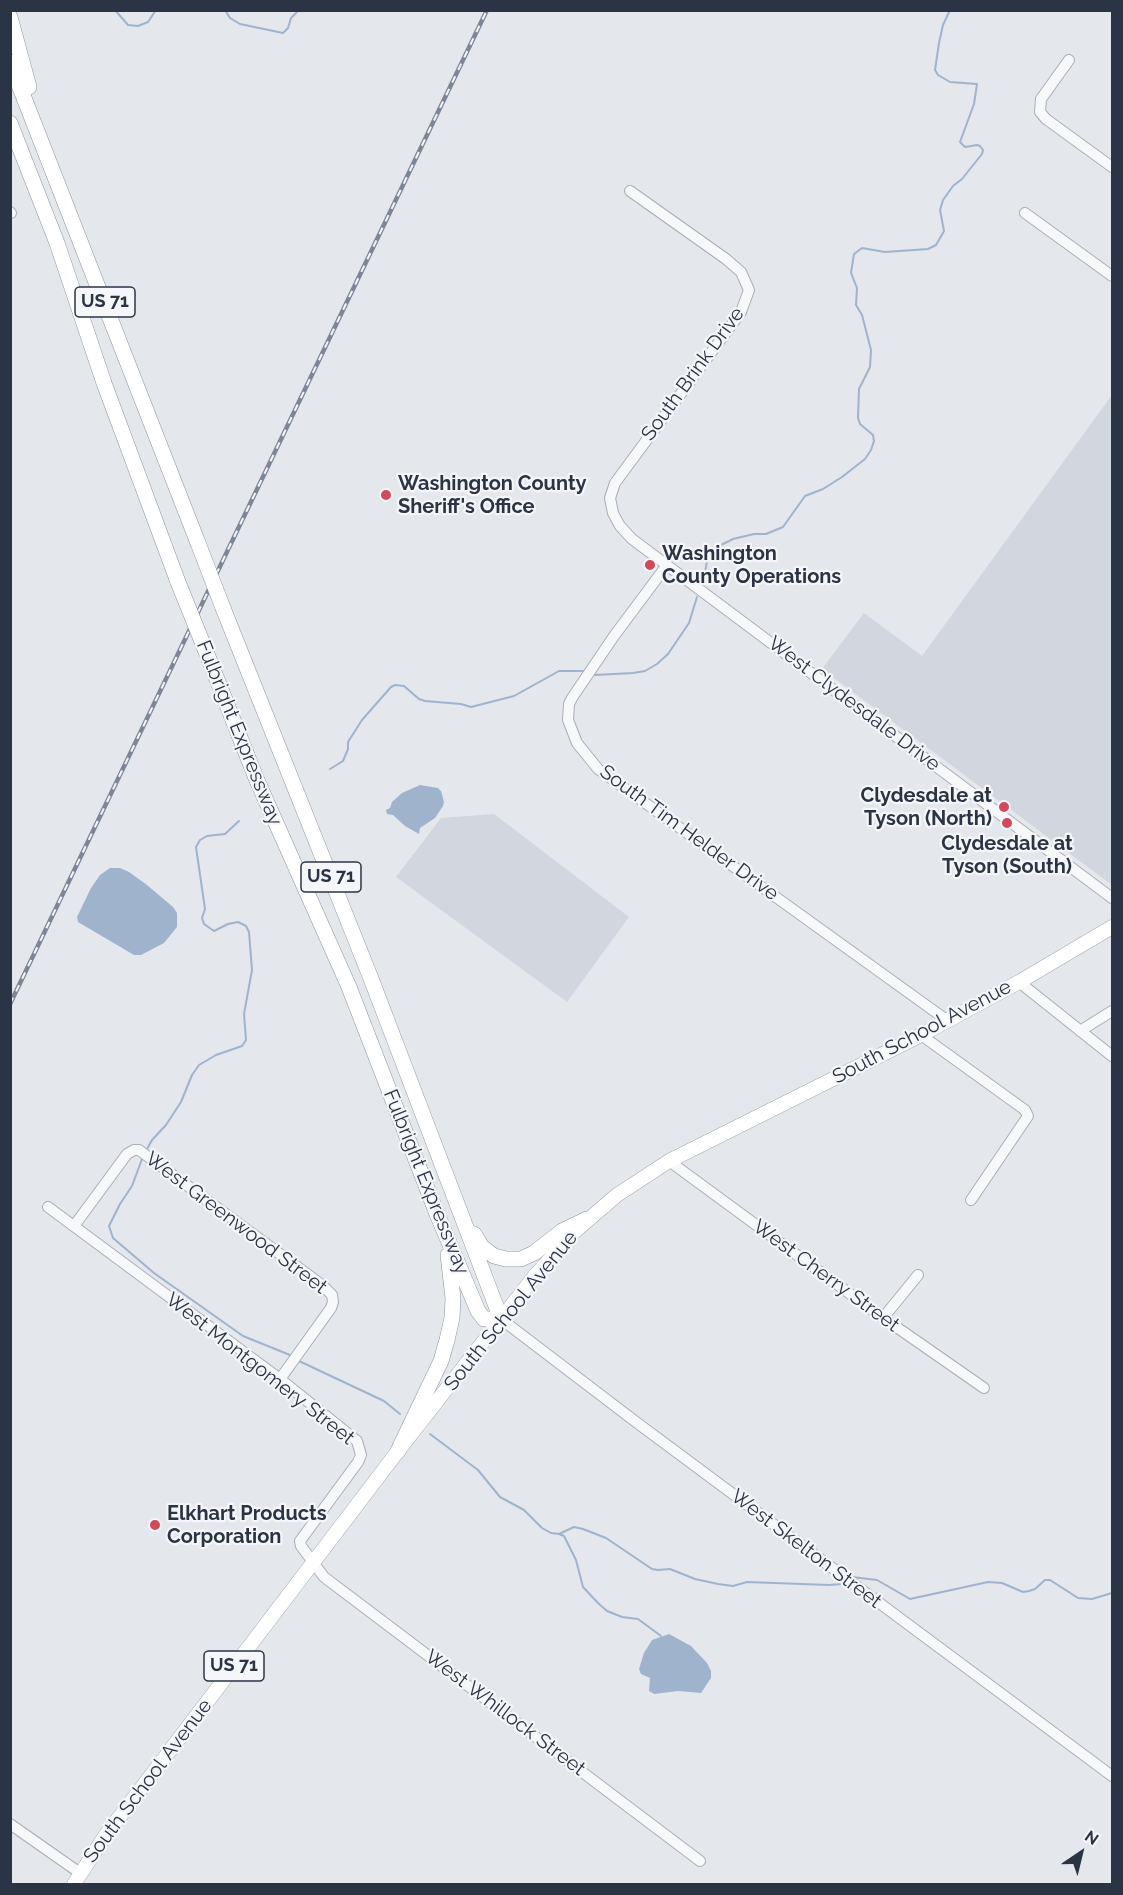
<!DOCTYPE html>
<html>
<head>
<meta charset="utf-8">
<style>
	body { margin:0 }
	#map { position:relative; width:1123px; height:1895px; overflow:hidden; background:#e4e7ec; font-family:Raleway,sans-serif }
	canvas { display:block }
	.frame { position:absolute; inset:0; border:12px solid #2b3445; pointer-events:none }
	.north { position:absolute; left:1051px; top:1823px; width:60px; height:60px; -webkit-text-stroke:4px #f4f6f9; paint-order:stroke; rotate:35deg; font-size:16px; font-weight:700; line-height:24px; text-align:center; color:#2b3445 }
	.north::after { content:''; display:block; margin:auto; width:21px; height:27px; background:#2b3445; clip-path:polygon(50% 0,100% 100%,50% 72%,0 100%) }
</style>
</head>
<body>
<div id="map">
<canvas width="1123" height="1895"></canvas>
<div class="frame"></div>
<div class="north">N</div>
</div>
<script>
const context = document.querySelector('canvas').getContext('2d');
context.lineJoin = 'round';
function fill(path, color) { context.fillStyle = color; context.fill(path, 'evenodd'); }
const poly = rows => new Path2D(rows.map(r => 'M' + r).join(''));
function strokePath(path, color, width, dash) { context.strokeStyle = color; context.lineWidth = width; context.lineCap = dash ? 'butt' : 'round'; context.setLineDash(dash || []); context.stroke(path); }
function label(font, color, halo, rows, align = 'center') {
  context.font = font + ' Raleway,sans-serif'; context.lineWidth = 4.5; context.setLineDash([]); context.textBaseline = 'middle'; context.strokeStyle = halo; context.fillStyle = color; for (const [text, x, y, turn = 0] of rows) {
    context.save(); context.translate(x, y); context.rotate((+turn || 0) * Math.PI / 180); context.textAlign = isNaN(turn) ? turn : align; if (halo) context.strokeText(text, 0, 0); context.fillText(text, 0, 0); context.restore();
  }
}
fill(poly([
	[1112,395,1112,885,822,669,864,613,922,656],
	[494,814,629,917,567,1002,396,877,441,818]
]), '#d2d6de');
fill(poly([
	[420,785,438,788,441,791,444,802,443,806,435,818,420,828,419,834,405,826,393,815,387,814,386,810,390,808,392,802,402,793],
	[110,868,120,868,129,872,147,885,173,907,177,913,177,927,164,943,141,955,134,955,78,922,77,917,91,888,100,875],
	[669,1634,691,1646,707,1663,711,1671,711,1678,701,1693,678,1691,654,1694,649,1691,650,1678,641,1674,639,1669,644,1653,652,1640]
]), '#9fb4cc');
strokePath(poly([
	[115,10,128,25,138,26,148,22,156,10],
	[225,10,230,18,240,24,283,33,288,28,291,18,299,10],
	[704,579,707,561,712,553,719,546,733,539,754,534,766,534,783,527,805,496,823,489,842,477,865,459,871,450,874,441,873,435,860,424,858,418,859,389,870,367,871,350,862,315,856,305,857,288,851,273,854,254,862,248,885,252,928,249,936,245,944,231,940,210,943,200,953,186,962,179,982,154,983,150,980,146,977,145,965,147,960,142,974,104,977,84,950,82,938,75,935,70,939,43,943,25,950,10],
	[595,675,633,673,645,671,657,664,668,654,689,623,697,597],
	[330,769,343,761,348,749,348,742,362,720,391,687,395,685,404,686,419,699,425,701,461,704,471,707,514,696,559,671,583,671],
	[147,1149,152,1140,166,1125,181,1102,192,1075,199,1065,216,1055,242,1046,246,1040,244,1014,252,970,249,932,246,926,238,922,228,924,214,931,204,924,202,918,205,909,196,847,200,840,207,836,225,834,239,821],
	[142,1159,132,1186,120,1204,109,1226,113,1238,154,1273,243,1336,290,1355],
	[299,1361,384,1401,400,1414],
	[430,1434,478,1470,500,1497,524,1510,542,1528,551,1533,559,1534,574,1527,583,1529,606,1538,652,1569,658,1570,670,1569,695,1579,718,1584,733,1586,747,1582,829,1585,843,1584],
	[559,1534,564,1536,576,1560,583,1587,598,1603,607,1611,622,1617,638,1619,661,1636],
	[852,1577,877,1580,910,1599,988,1582,1002,1583,1023,1592,1029,1591,1035,1589,1045,1580,1050,1580,1078,1598,1092,1599,1112,1593]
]), '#9fb4cc', 2);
const minor = poly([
	[1069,60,1041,99,1040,112,1046,119,1112,167],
	[630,191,726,259,741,272,749,290,741,312,615,483,610,498,613,513,620,526,632,539,1112,898],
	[10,212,11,213],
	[1025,213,1112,276],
	[667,565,614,636,572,698,569,704,568,720,577,743,598,769,948,1021],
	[1019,982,1112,1056],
	[1080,1031,1112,1011],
	[921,1035,1025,1110,1028,1116,971,1200],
	[669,1161,872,1310,984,1388],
	[48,1207,280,1379,357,1441,361,1455,358,1462,300,1541,301,1546,324,1577,700,1861],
	[74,1226,127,1154,134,1150,139,1150,322,1285,332,1295,333,1302,331,1308,280,1379],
	[883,1318,918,1275],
	[501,1319,636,1422,1112,1776],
	[10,1824,80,1873]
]);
const major = poly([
	[74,1884,105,1836,398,1451,533,1278,574,1232,617,1195,669,1161,921,1035,1019,982,1112,927]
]);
const highway = poly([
	[10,17,29,87],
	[10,62,198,543],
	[10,123,57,243,104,383,178,582],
	[205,649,256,778,349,987,437,1214,478,1311,484,1319,501,1319,370,976,223,608],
	[474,1234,482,1247,494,1256,506,1259,521,1259,534,1253,562,1231,587,1219],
	[398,1451,441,1361,447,1340,452,1318,453,1298,448,1255]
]);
strokePath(minor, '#a9aeb7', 12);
strokePath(major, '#a3abb8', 15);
strokePath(highway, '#8b94a3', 16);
strokePath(minor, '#f7f8fa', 10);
strokePath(major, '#fff', 14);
strokePath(highway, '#fff', 15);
const rail = poly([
	[10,1004,487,10]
]);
strokePath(rail, '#7d8696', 4.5);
strokePath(rail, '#f4f6f9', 2, [7]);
const highwayBridge = poly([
	[198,543,223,608],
	[178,582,205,649]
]);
strokePath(highwayBridge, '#8b94a3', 16, []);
strokePath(highwayBridge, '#fff', 15);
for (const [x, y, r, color] of [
	[386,495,6,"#d1495b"],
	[650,565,6,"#d1495b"],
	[1004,807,6,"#d1495b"],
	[1007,823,6,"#d1495b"],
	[155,1525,6,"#d1495b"]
]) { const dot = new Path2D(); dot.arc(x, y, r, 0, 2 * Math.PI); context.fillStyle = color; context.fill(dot); strokePath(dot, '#f4f6f9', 2); }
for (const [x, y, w] of [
	[105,302,60],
	[331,877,60],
	[234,1666,60]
]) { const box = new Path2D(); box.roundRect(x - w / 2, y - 15, w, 30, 4.5); context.fillStyle = '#f4f6f9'; context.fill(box); strokePath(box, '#2b3445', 1.5); }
label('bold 18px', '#2b3445', null, [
	["US 71",105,302],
	["US 71",331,877],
	["US 71",234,1666]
]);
label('20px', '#2b3445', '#f4f6f9', [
	["South Brink Drive",693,374,-54],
	["West Clydesdale Drive",854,704,37],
	["Fulbright Expressway",239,733,68],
	["South Tim Helder Drive",689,833,36],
	["South School Avenue",922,1032,-28],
	["Fulbright Expressway",426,1182,68],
	["West Greenwood Street",236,1223,37],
	["West Cherry Street",826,1276,36],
	["South School Avenue",511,1311,-51],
	["West Montgomery Street",260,1369,38],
	["West Skelton Street",806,1549,37],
	["West Whillock Street",505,1713,37],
	["South School Avenue",148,1781,-53]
]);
label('bold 20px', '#2b3445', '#f4f6f9', [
	["Washington County",398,484],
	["Sheriff's Office",398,507],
	["Washington",662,554],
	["County Operations",662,577],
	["Clydesdale at",992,796,"right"],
	["Tyson (North)",992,819,"right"],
	["Clydesdale at",1007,844,"center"],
	["Tyson (South)",1007,867,"center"],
	["Elkhart Products",167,1514],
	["Corporation",167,1537]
], 'left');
</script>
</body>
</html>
